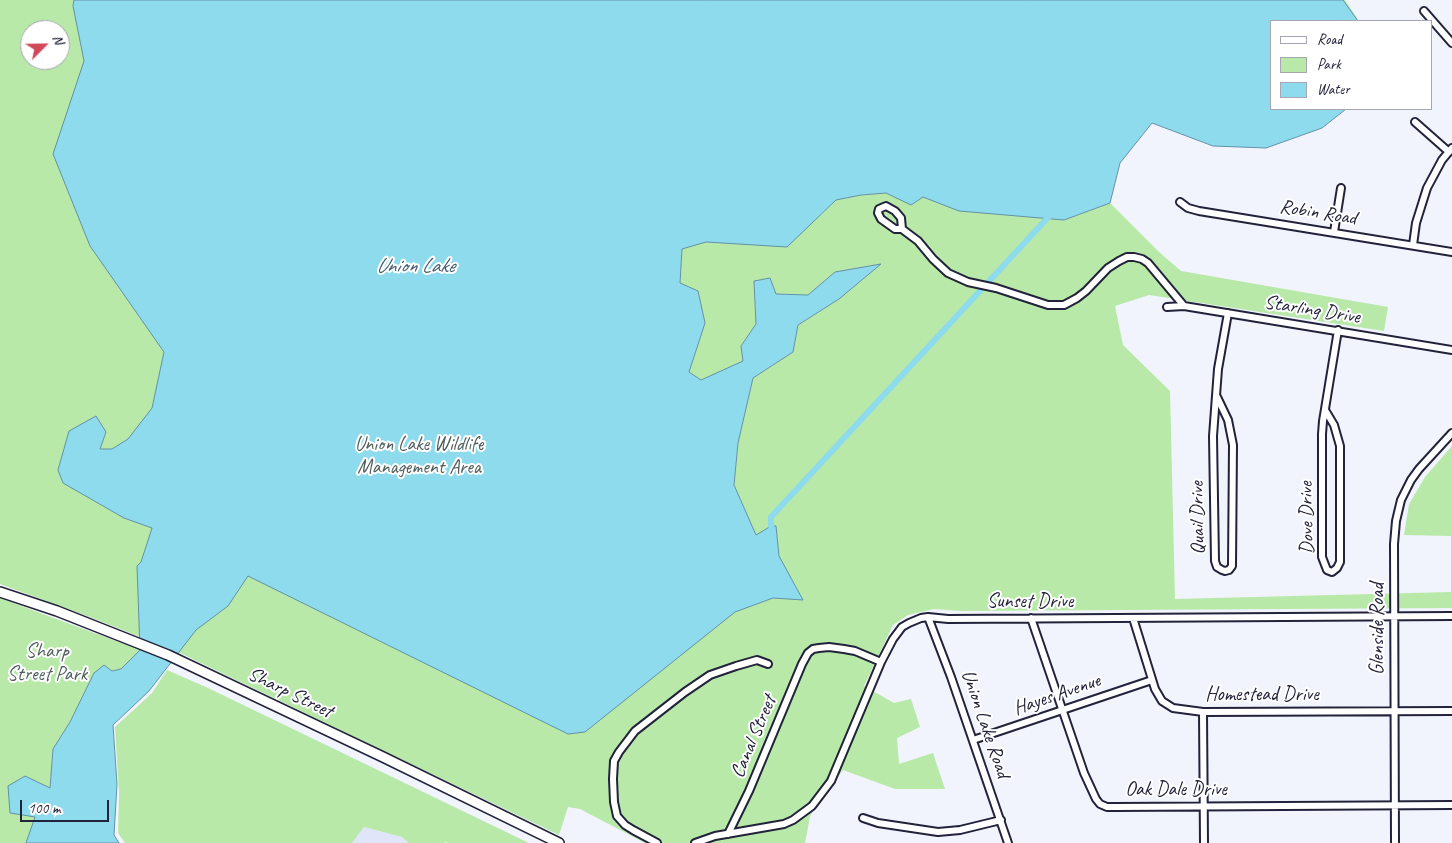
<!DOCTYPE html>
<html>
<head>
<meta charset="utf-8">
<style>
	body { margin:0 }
	#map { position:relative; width:1452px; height:843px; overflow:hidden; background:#f1f3fd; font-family:Caveat,sans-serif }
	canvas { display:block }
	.legend { position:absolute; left:1270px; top:20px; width:162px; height:90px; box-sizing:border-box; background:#fff; border:1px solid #a7a7b1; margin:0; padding:6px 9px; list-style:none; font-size:15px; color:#22223b }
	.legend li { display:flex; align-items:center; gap:10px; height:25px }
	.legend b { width:25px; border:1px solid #a7a7b1 }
	.north { position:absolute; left:20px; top:20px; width:50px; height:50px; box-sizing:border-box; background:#fff; border:1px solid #a7a7b1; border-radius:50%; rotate:67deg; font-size:14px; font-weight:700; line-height:20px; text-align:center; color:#22223b }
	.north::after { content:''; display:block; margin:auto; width:18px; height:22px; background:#d1495b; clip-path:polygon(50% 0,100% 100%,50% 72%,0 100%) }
	.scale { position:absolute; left:20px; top:800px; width:89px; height:22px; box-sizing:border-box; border:2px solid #22223b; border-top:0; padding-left:6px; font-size:15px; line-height:18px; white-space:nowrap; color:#22223b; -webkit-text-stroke:4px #fff; paint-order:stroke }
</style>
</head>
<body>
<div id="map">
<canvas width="1452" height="843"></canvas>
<ul class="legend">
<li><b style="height:6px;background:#fff"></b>Road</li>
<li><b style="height:14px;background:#b8e9a8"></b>Park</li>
<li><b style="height:14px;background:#8edbee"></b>Water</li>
</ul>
<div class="north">N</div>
<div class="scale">100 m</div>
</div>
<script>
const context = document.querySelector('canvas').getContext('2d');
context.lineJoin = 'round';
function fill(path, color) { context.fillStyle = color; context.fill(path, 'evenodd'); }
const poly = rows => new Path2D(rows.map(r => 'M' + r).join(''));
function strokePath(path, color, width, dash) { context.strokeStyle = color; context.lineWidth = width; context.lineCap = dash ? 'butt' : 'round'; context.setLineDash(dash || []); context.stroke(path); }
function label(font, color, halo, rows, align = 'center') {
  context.font = font + ' Caveat,sans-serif'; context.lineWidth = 4; context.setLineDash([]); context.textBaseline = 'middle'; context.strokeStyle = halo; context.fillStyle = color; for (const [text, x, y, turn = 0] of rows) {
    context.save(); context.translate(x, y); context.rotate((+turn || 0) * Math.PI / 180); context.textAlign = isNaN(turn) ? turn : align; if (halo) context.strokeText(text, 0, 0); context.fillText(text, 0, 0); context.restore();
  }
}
fill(poly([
	[364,827,402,837,409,843,352,843]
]), '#e0e5fa');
fill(poly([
	[0,0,1345,0,1359,21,1271,21,1271,109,1150,119,1064,220,1110,203,1159,252,1181,271,1388,307,1384,331,1149,295,1115,306,1123,345,1170,391,1175,599,1451,592,1451,536,1404,535,1409,504,1425,477,1452,446,1452,608,961,611,934,609,908,615,893,625,864,686,894,703,911,699,920,727,897,738,899,764,933,753,945,789,895,789,843,770,810,816,805,843,645,843,580,809,568,807,559,835,178,652,95,619,0,584],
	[30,30,60,30,60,60,30,60],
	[861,184,884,193,861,195,836,200,820,216,827,200],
	[682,250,680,283,705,322,689,372,695,376,686,371,662,263],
	[835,272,839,299,798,325,793,352,753,378,738,443,734,485,755,534,747,528,729,473,743,361,741,346,756,324,754,281,776,294,808,295],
	[0,598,140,650,121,669,94,673,70,722,53,749,50,788,35,817,26,843,0,843],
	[167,670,208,688,529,843,448,843,446,842,444,843,409,843,402,837,364,827,352,843,125,843,118,833,119,793,115,727,152,693]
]), '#b8e9a8');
const water = poly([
	[74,0,1343,0,1358,21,1271,21,1271,109,1346,109,1322,128,1266,148,1213,146,1152,123,1120,163,1110,203,1064,220,959,211,923,197,911,205,886,193,861,195,836,200,787,247,706,242,682,249,680,283,698,291,705,323,689,372,701,380,743,361,741,346,756,324,754,281,770,278,776,294,808,295,835,272,881,264,839,299,798,325,793,352,753,378,738,443,734,485,756,535,771,526,776,526,779,556,803,600,773,598,735,612,585,732,568,734,248,576,228,606,196,630,149,691,113,725,117,784,114,835,119,843,26,843,35,817,10,813,8,786,25,776,50,788,53,749,70,722,94,673,104,665,112,671,121,669,140,650,137,566,141,562,152,528,124,518,63,483,58,470,69,431,96,416,106,432,100,449,112,449,128,439,152,408,164,352,90,246,53,154,84,61,73,6,74,0]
]);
fill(water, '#8edbee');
strokePath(water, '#6391a6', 1);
strokePath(poly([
	[771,526,771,517,1053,212]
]), '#8edbee', 6);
const street = poly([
	[1424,11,1452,43],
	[1415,122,1449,152],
	[1180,202,1188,208,1199,211,1452,252],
	[902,229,895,229,881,219,878,213,879,209,886,206,895,211,901,218,902,229,918,241,933,259,948,273,968,282,996,288,1048,305,1064,305,1077,298,1086,291,1108,268,1119,261,1127,257,1134,257,1142,259,1148,263,1184,306],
	[1334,232,1341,188],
	[1413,245,1416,223,1427,188,1442,160,1452,148],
	[1167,307,1184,306,1452,350],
	[1217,397,1228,420,1233,445,1232,566,1229,570,1225,571,1222,570,1217,567,1215,561,1213,436,1218,369,1228,313],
	[1325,410,1334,425,1340,446,1340,562,1337,568,1332,572,1327,570,1322,557,1322,434,1323,421,1338,330],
	[928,617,951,677,1008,843],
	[1031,618,1084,773,1096,799,1100,804,1107,807,1115,807,1452,805],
	[1133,618,1155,689,1162,701,1173,708,1203,712,1452,711],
	[1203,712,1204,843],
	[973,740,1152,680],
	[863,818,878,823,938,832,960,830,1001,820],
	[728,834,749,791,802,664,808,653,813,649,819,648,829,647,844,649,855,651,881,662],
	[657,843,633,830,625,825,617,816,614,802,613,779,614,761,619,752,635,731,685,692,710,675,736,666,757,660,768,664],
	[695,843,715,836,784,824,793,820,812,806,831,781,881,662,893,639,902,627,909,623,921,618,928,617,948,619,1452,616],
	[1395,843,1394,544,1396,521,1401,500,1411,480,1419,469,1452,433]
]);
const secondary = poly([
	[0,592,57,611,168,655,383,757,559,843]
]);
strokePath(street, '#22223b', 10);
strokePath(secondary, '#22223b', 12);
strokePath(street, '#fff', 6);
strokePath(secondary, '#fff', 9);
label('20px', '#22223b', '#fff', [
	["Robin Road",1318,213,9],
	["Starling Drive",1312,310,9],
	["Quail Drive",1198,518,-91],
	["Dove Drive",1307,518,-91],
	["Sunset Drive",1030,602],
	["Glenside Road",1378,629,-90],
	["Sharp Street",290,693,26],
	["Hayes Avenue",1057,695,-19],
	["Homestead Drive",1262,695],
	["Union Lake Road",985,724,71],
	["Canal Street",754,737,-67],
	["Oak Dale Drive",1176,790]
]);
label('20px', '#4f5e5c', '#fff', [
	["Union Lake Wildlife",419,445],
	["Management Area",419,468],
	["Sharp",47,652],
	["Street Park",47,675]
]);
label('italic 21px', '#425a71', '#fff', [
	["Union Lake",415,266]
]);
</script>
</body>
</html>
